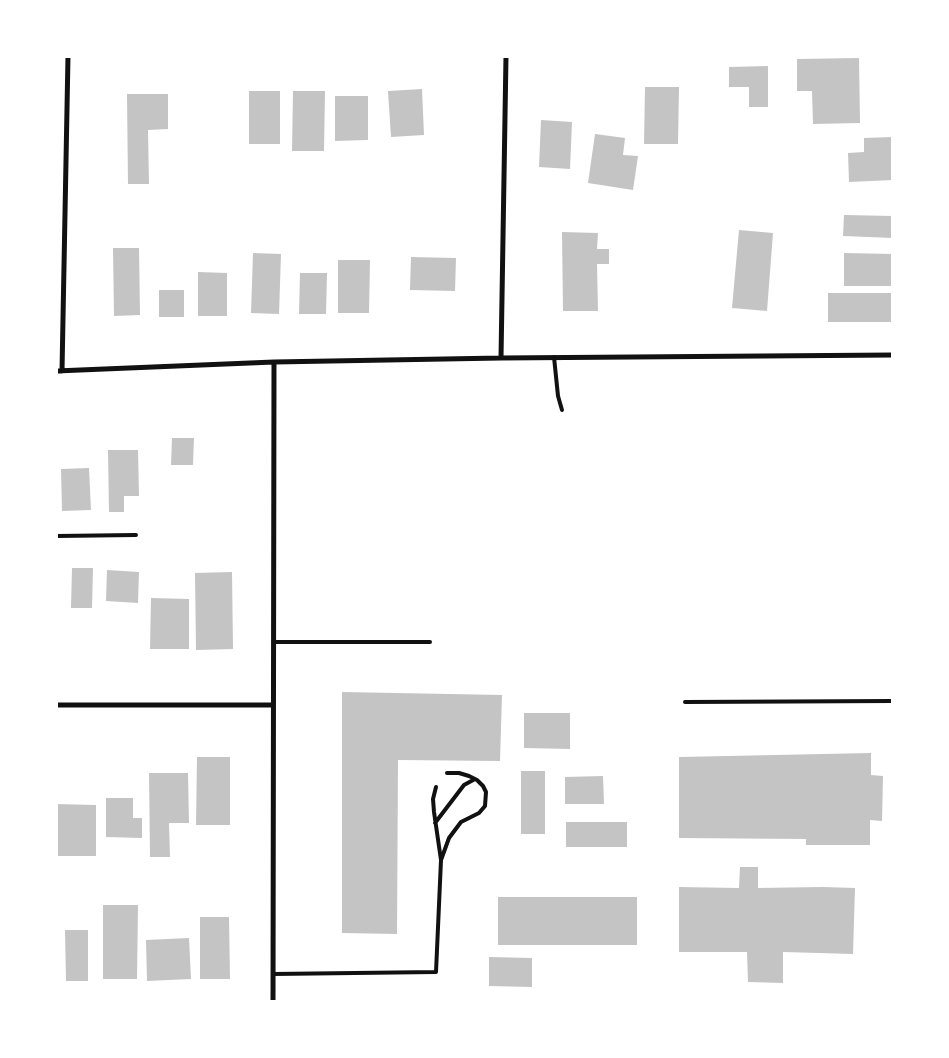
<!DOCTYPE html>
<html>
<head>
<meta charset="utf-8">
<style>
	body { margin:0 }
	#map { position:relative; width:949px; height:1058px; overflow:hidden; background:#fff; font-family:"DM Sans",sans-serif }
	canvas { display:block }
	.frame { position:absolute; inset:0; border:58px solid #fff; pointer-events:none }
</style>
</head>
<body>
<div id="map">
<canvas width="949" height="1058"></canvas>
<div class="frame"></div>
</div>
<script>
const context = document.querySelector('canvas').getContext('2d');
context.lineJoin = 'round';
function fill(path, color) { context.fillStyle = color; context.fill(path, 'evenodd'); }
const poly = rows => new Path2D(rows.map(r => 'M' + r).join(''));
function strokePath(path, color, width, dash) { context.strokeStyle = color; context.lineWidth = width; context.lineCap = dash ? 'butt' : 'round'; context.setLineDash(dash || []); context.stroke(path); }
fill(poly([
	[859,58,860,123,813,124,812,91,797,91,797,59],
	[768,66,768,107,749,107,749,87,729,87,729,67],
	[645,87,679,87,678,144,644,144],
	[422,89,424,135,391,137,388,91],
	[249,91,280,91,280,144,249,144],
	[293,91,325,91,324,151,292,151],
	[127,94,168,94,168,129,148,130,149,184,128,184],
	[335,96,368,96,368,140,335,141],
	[541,120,572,122,570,169,539,167],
	[595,134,625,138,623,155,638,156,633,190,588,183],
	[893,137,893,180,849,182,848,153,864,152,864,138],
	[844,215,893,216,893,238,843,236],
	[739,230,773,233,767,311,732,308],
	[562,232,598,233,597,249,609,249,609,264,597,264,598,311,563,311],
	[113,248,139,248,140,315,114,316],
	[253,253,281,254,279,314,251,313],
	[844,253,893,254,893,286,844,286],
	[411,257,456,258,455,291,410,290],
	[338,260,370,260,369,313,338,313],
	[198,272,227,273,227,316,198,316],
	[300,273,327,273,326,314,299,314],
	[159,290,184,290,184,317,159,317],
	[828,293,893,293,893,322,828,322],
	[172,438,194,438,193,465,171,465],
	[108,450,138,450,139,496,124,496,124,512,109,512],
	[89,468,91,510,62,511,61,469],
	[72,568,93,568,92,608,71,608],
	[107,570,139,572,138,603,106,601],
	[232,572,233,649,196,650,195,573],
	[151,598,189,599,189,649,150,649],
	[342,692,502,695,500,761,398,760,397,934,342,933],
	[524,713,570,713,570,749,524,748],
	[871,753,871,775,883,776,882,821,870,820,870,845,806,845,806,839,679,838,679,757],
	[197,757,230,757,230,825,196,825],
	[521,771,545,771,545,834,521,834],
	[149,773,188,773,189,823,169,823,170,857,150,857],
	[603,776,604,804,565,804,565,777],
	[106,798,133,798,133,818,142,818,142,838,106,837],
	[56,804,96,805,96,856,56,856],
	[566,822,627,822,627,847,566,847],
	[740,867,758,867,758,888,823,887,855,888,853,954,783,952,783,983,748,982,747,952,679,952,679,887,739,888],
	[498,897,637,897,637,945,498,945],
	[103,905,138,905,137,979,103,979],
	[200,917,229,917,230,979,200,979],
	[65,930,88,930,88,981,66,981],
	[189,938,191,979,147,981,146,940],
	[489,957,532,958,532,987,489,986]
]), '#c4c4c4');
strokePath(poly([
	[554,357,558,396,562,410],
	[56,536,136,535],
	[274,642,430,642],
	[685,702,893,701],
	[436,787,433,799,434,812,441,860,449,838,461,822,479,813,485,806,486,792,483,786,477,780,469,776,459,773,447,773],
	[435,823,464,785,475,779],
	[273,974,436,972,441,860]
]), '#111', 4);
strokePath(poly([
	[501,358,506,56],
	[56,371,274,362,501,358,893,355],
	[62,371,68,56],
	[56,705,273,705],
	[273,1002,274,362]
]), '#111', 5);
</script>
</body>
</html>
